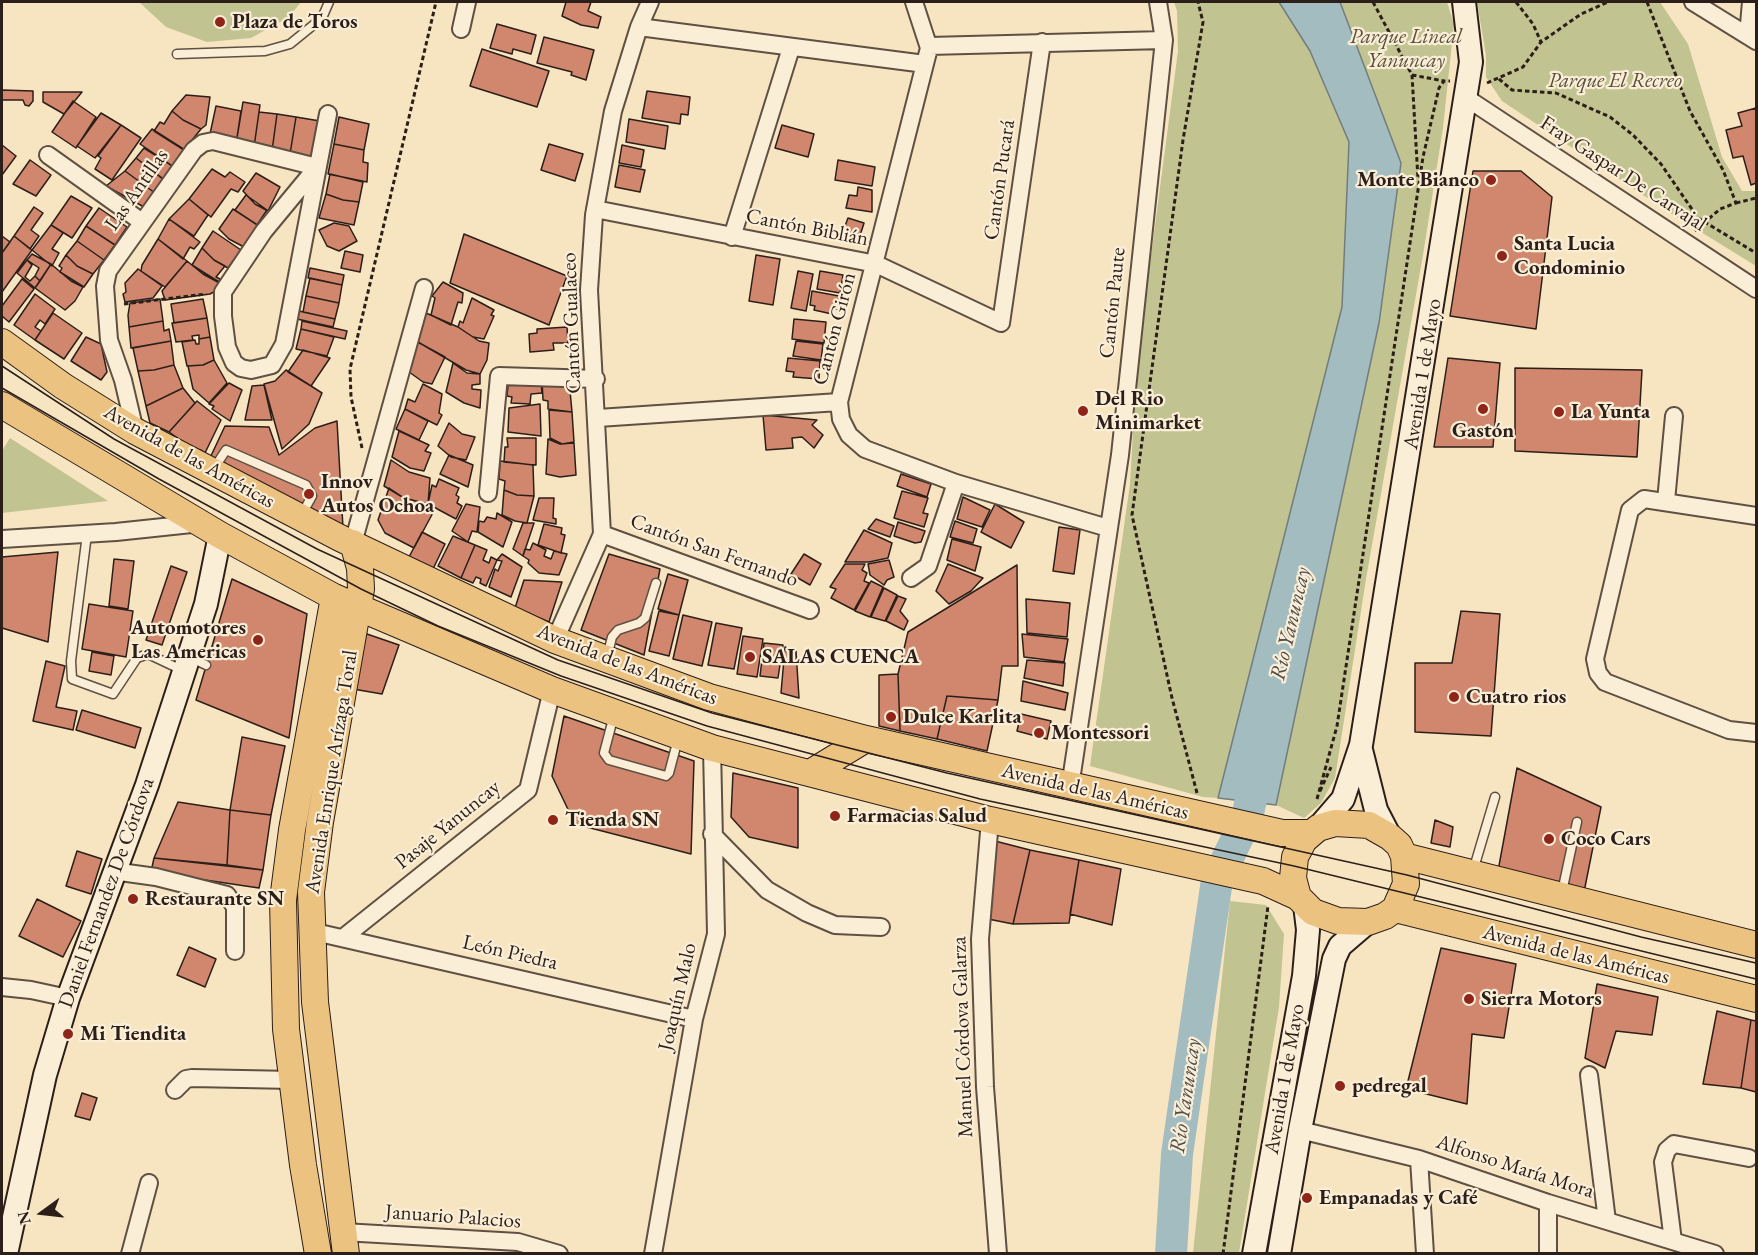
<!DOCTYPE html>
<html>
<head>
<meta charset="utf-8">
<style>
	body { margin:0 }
	#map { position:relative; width:1758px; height:1255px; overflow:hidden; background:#f7e5c2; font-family:"EB Garamond",serif }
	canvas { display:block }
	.frame { position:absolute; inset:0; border:3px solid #2c1e19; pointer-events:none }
	.north { position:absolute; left:12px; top:1183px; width:60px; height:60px; -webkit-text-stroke:4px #faeed7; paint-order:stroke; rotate:255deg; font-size:16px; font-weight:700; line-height:24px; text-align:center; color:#2c1e19 }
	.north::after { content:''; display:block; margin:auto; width:21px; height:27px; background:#2c1e19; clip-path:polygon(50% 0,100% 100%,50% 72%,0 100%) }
</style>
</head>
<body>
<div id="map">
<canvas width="1758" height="1255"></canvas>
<div class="frame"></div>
<div class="north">N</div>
</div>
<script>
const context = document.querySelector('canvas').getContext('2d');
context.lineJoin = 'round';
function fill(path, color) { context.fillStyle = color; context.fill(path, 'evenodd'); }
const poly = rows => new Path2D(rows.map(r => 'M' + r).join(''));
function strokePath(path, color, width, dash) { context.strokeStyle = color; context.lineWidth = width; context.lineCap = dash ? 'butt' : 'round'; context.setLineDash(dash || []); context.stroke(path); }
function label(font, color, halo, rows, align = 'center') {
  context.font = font + ' "EB Garamond",serif'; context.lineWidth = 4.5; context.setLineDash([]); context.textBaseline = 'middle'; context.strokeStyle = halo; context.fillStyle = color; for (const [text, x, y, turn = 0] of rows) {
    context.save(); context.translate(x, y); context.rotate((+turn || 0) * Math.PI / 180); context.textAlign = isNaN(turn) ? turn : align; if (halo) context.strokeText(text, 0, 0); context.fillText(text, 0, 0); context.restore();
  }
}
fill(poly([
	[139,2,301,2,289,17,251,38,207,42,166,27],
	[1174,2,1280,2,1310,51,1349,142,1342,307,1218,798,1203,797,1090,766,1130,484,1137,362,1178,51,1177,11],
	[1340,2,1447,2,1454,24,1443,128,1423,255,1366,579,1335,778,1321,803,1304,818,1276,805,1379,323,1401,163],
	[1477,2,1660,2,1688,44,1722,157,1742,191,1756,191,1756,266,1667,211,1502,101,1486,77,1486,55],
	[10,438,108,501,2,513,2,451],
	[1230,901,1266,905,1284,934,1279,1007,1239,1253,1193,1253]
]), '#c1c390');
const water = poly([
	[1279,2,1340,2,1401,163,1379,323,1276,805,1218,798,1342,307,1349,142,1310,51,1279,2]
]);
fill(water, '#a3bcbf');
strokePath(water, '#737d7d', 1.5);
strokePath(poly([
	[1171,1254,1177,1154,1217,880,1247,818,1259,762]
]), '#a3bcbf', 32);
const building = poly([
	[566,2,591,2,588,11,601,17,598,28,581,25,562,16,566,2],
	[497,24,536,35,531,54,513,49,512,54,490,48,497,24],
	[544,37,594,50,586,80,571,75,572,72,537,63,544,37],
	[482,49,549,71,537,107,470,86,482,49],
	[2,90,33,91,33,101,29,106,25,105,23,100,2,100,2,90],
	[647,91,690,97,688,115,681,114,680,124,642,118,647,91],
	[43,92,82,92,64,114,43,102,43,92],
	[186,95,210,97,206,125,201,129,183,120,172,111,186,95],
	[73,101,96,117,76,148,52,132,73,101],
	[243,102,260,105,254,147,236,144,243,102],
	[216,106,241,111,236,144,210,134,216,106],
	[1756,108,1756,183,1751,185,1743,156,1733,158,1726,130,1742,126,1738,113,1756,108],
	[172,111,183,120,201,129,184,150,154,131,160,122,164,124,172,111],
	[259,112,277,114,272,151,254,147,259,112],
	[101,113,121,125,95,158,77,146,101,113],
	[277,114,296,117,290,154,272,151,277,114],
	[296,117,320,121,313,158,290,154,296,117],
	[339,117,369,124,364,150,334,144,339,117],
	[629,119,668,126,665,149,626,142,629,119],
	[121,125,141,138,112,180,95,169,101,158,98,156,121,125],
	[782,125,814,134,808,157,775,148,782,125],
	[152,129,185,150,174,167,140,144,152,129],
	[334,144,364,150,363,162,368,163,367,182,328,174,334,144],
	[549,144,583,154,575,181,541,170,549,144],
	[2,145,16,156,2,175,2,145],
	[622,145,644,150,641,167,619,163,622,145],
	[144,148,174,167,166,181,136,158,144,148],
	[136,158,164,180,155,193,125,171,136,158],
	[30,160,51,175,36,196,13,184,30,160],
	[838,160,875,167,872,186,835,180,838,160],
	[619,165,645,170,640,192,615,187,619,165],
	[212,169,225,177,230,172,245,182,238,192,231,189,211,217,189,199,212,169],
	[125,171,155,193,144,207,106,186,125,171],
	[1473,171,1521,171,1552,197,1536,329,1450,316,1473,171],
	[256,173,280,187,268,211,255,204,243,191,256,173],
	[330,174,363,182,359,202,343,200,326,194,330,174],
	[858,187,872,190,872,212,846,208,849,195,857,196,858,187],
	[326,194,343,200,359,202,354,225,319,218,326,194],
	[246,195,267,210,257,225,235,210,246,195],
	[71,196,92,208,72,238,51,225,71,196],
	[189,199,208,215,194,236,169,219,189,199],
	[34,207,43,213,31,230,39,236,30,249,14,236,34,207],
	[99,208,127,227,115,245,86,226,99,208],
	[233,209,259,226,244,247,229,239,219,229,233,209],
	[848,218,864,223,859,239,842,234,848,218],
	[169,219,200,242,194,249,190,247,183,259,158,239,169,219],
	[334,223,349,226,357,241,339,251,327,246,319,230,334,223],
	[51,225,63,233,52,249,59,253,52,266,32,250,51,225],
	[86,226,115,245,104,260,77,241,86,226],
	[213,231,241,250,228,268,214,260,202,248,213,231],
	[464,234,567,276,549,325,450,283,464,234],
	[2,236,10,242,2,253,2,236],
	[14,236,32,250,2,292,2,253,14,236],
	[158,239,187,261,165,287,141,271,142,265,158,239],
	[77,241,104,260,93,274,77,266,66,255,77,241],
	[202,248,214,260,225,266,216,277,220,279,219,282,192,265,202,248],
	[345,251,363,255,360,272,341,268,345,251],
	[32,254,51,264,40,281,35,276,39,268,27,260,32,254],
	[66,255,77,266,93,274,84,287,60,272,62,268,59,266,66,255],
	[756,255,780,259,773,305,749,301,756,255],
	[27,260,32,265,25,277,30,281,35,276,40,281,35,288,17,273,27,260],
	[187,261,203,274,225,286,210,294,165,300,162,291,187,261],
	[51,264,71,281,83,287,75,301,65,310,35,288,51,264],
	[310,268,344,275,342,285,308,278,310,268],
	[138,269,162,286,153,298,125,302,123,294,126,292,125,283,138,269],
	[798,271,813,274,806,311,791,308,798,271],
	[820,271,843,275,840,293,817,289,820,271],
	[310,278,342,285,339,303,306,296,310,278],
	[22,279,34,289,9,322,2,316,2,306,22,279],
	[443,282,463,293,462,303,458,302,451,325,431,315,435,298,432,296,443,282],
	[812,291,839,296,837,309,833,308,832,314,814,310,815,306,810,305,812,291],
	[35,294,55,309,45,324,40,320,35,327,41,331,35,340,14,325,35,294],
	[306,296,339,303,335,319,303,312,306,296],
	[472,298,494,310,491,315,494,316,484,339,473,337,458,327,460,321,463,323,472,298],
	[160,299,163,321,129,327,128,315,130,303,160,299],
	[203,299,207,318,174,323,171,304,203,299],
	[299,311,335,319,333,327,297,319,299,311],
	[53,313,82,333,64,359,35,340,53,313],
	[426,313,458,327,479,341,489,343,487,360,480,374,466,370,418,342,426,313],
	[207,318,210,337,199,339,199,335,192,336,193,340,176,342,172,323,207,318],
	[794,319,826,322,824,343,792,339,794,319],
	[163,321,164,331,169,329,171,341,131,348,129,327,163,321],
	[302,321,347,331,345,339,301,329,302,321],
	[567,327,568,343,553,343,554,350,530,352,529,334,537,333,537,329,567,327],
	[301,329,334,337,327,356,296,349,301,329],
	[86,337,101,344,107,372,101,380,71,361,86,337],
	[210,337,214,360,203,365,187,366,182,342,195,340,196,344,199,344,199,339,210,337],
	[414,340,445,357,432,384,423,382,405,369,414,340],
	[171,341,174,365,154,370,138,371,133,348,171,341],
	[796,341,823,344,821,360,793,356,796,341],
	[303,350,330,358,311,386,288,372,303,350],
	[788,358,820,361,819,379,793,377,794,372,786,371,788,358],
	[1448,358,1500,363,1493,447,1434,447,1448,358],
	[214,360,227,383,209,403,193,389,188,366,203,365,214,360],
	[453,363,467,373,480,374,480,384,472,385,472,389,481,390,480,408,464,403,446,392,453,363],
	[174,365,183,388,146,406,138,371,154,370,174,365],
	[1515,368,1642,370,1637,457,1515,451,1515,368],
	[286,370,322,393,309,424,282,449,264,384,275,381,286,370],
	[509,376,541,380,542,393,531,394,530,404,511,403,512,397,507,396,509,376],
	[542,380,569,380,572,412,548,409,548,401,543,400,542,380],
	[229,383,242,390,230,421,212,409,214,406,209,404,229,383],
	[423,384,442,394,439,413,442,415,437,425,405,409,408,399,415,402,423,384],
	[264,385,272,420,245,420,252,386,264,385],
	[183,388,195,403,169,432,150,423,146,406,183,388],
	[197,401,221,420,205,453,201,450,199,453,169,432,197,401],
	[540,404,541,436,508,432,509,408,540,404],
	[405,409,428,421,419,440,396,429,405,409],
	[549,410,572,412,574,442,562,444,550,438,549,410],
	[763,415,817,420,812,425,823,435,814,448,802,437,792,438,793,448,766,450,763,415],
	[337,421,343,528,209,460,225,426,269,427,279,455,315,428,337,421],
	[449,423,462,434,475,437,466,460,451,457,438,446,449,423],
	[399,431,429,445,425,451,431,453,424,471,410,468,392,457,399,431],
	[507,438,536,438,536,465,504,462,505,447,508,447,507,438],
	[548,439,560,444,574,443,576,475,560,477,546,474,548,439],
	[449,455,473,465,468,487,440,474,449,455],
	[391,460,409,472,430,478,428,504,404,498,384,486,391,460],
	[500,461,533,465,534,496,517,495,504,490,505,481,499,479,500,461],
	[901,474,931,484,927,497,897,486,901,474],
	[439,479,459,488,456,495,459,497,457,503,462,506,456,519,428,504,432,485,436,487,439,479],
	[389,488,404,498,428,504,435,509,414,548,385,533,378,520,389,488],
	[504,490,517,495,534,496,527,523,515,521,502,515,504,490],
	[902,491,928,498,923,513,928,514,924,527,894,518,902,491],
	[963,497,990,510,982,527,957,519,963,497],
	[539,498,554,498,553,518,556,519,556,524,533,520,539,498],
	[466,504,480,507,477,532,472,531,468,542,452,531,466,504],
	[995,504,1024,522,1011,548,981,532,995,504],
	[497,513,512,522,503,547,478,532,479,521,484,522,487,517,496,519,497,513],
	[876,519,894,526,890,537,868,529,876,519],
	[955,521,977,529,973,543,950,537,955,521],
	[898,522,925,531,921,542,915,543,894,536,898,522],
	[523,523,534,523,523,556,513,549,523,523],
	[544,524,562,528,561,534,565,535,561,553,538,545,544,524],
	[1059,527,1080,530,1074,574,1053,571,1059,527],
	[864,530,892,543,888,558,869,562,845,562,864,530],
	[422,532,445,544,433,569,409,557,422,532],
	[453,536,475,545,461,578,438,566,453,536],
	[952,539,981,547,975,571,947,560,952,539],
	[533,543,546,550,544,556,551,559,554,551,567,554,559,575,539,573,528,563,529,560,523,556,525,549,530,550,533,543],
	[475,545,487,550,483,560,489,563,491,557,497,560,486,586,480,583,481,579,476,577,473,583,461,578,475,545],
	[58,552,48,642,2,628,2,557,58,552],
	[502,554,522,567,511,597,489,587,495,569,498,571,502,561,497,560,502,554],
	[609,554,660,569,644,655,581,630,609,554],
	[804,554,821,564,810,585,791,574,804,554],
	[114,559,134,561,128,609,109,606,114,559],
	[889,560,894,577,887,580,884,585,870,575,868,564,889,560],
	[845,564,865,564,862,570,867,573,864,581,869,583,854,610,831,598,836,589,830,587,845,564],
	[948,564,983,578,971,591,949,604,936,591,948,564],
	[1017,565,1018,666,1002,666,998,700,947,696,937,739,900,731,898,674,908,632,1017,565],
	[171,566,187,572,162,645,146,640,171,566],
	[668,574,688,580,679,615,658,609,668,574],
	[232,579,307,614,289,738,196,700,232,579],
	[524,580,562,582,549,622,515,608,524,580],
	[871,581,883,587,870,617,855,611,871,581],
	[884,588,897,595,885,621,871,617,884,588],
	[898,596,906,599,900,611,908,621,904,630,886,621,898,596],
	[1026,599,1070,603,1067,637,1027,633,1026,599],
	[89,604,133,611,126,657,82,649,89,604],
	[659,611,679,615,669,656,649,651,659,611],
	[1461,611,1500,614,1491,736,1415,732,1415,663,1452,663,1461,611],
	[683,615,712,622,702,666,673,659,683,615],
	[716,623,742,628,734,669,708,665,716,623],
	[364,633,399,645,382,694,353,689,364,633],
	[1022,634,1068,639,1064,662,1024,657,1022,634],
	[743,636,763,639,757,677,737,674,743,636],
	[764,643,783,645,778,678,760,676,764,643],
	[785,647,796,651,799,698,781,693,785,647],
	[92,652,114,656,111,675,89,671,92,652],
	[1027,660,1065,663,1063,686,1024,678,1027,660],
	[46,661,65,666,56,707,77,711,73,730,33,721,46,661],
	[898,674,900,731,879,726,879,675,898,674],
	[1023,681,1068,693,1065,710,1021,701,1023,681],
	[947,696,998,700,987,751,937,739,947,696],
	[82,710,141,728,135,748,76,730,82,710],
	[1021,714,1051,721,1047,739,1017,731,1021,714],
	[564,716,694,761,691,854,575,824,552,776,564,716],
	[242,737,285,746,271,815,230,810,242,737],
	[1517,768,1601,807,1584,892,1498,871,1517,768],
	[733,773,798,788,798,848,749,837,731,817,733,773],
	[178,802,230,810,227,865,154,858,178,802],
	[230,810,271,815,263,870,227,865,230,810],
	[1435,820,1453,827,1450,847,1431,843,1435,820],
	[995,841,1030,850,1013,924,988,919,995,841],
	[1030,850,1079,860,1069,923,1013,924,1030,850],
	[77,851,102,859,91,894,66,886,77,851],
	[154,858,263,870,259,888,151,872,154,858],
	[1079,860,1121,869,1112,925,1070,914,1079,860],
	[37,899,81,921,63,957,19,936,37,899],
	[189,947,216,959,205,987,177,975,189,947],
	[1441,948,1516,964,1504,1038,1472,1034,1467,1104,1406,1089,1441,948],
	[1597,984,1658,997,1652,1035,1616,1031,1605,1068,1585,1058,1597,984],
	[1717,1011,1751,1020,1741,1088,1703,1084,1717,1011],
	[1751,1020,1756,1021,1756,1092,1741,1088,1751,1020],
	[82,1093,97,1098,90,1120,75,1116,82,1093]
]);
fill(building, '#d0876e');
strokePath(building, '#2c1e19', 1.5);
const lane = poly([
	[177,54,265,51,290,44,322,18,329,2],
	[213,470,226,450,306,485,312,496,302,514],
	[87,534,71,661,72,679,113,694,137,658,148,654,184,671],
	[189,657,206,665],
	[607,657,612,637,618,630,639,623,645,618,656,583],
	[614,715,604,753,609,760,666,776,669,773,678,739],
	[1473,871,1495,797],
	[1562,892,1577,822]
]);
const street = poly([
	[914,2,929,48,839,402,841,419,849,435,865,449,956,483,1108,528],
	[1693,2,1756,41],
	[639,27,925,64],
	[461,29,467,2],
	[1748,36,1751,2],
	[929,46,1164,40],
	[1465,97,1756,289],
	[48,155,142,222],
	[317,167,264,231,223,292,223,316,227,347,234,363,241,368,251,370,272,365,284,344,328,114],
	[595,209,876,264,1001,323,1042,42],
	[732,237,791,48],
	[598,418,839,402],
	[135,431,123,380,109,340,105,286,108,271,194,150,203,143,213,141,317,167],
	[488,493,499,376,596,379],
	[1666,501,1674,416],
	[1756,516,1644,499,1630,510,1595,659,1598,673,1605,682,1729,730,1756,733],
	[602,534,810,610],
	[2,539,116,532,201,523],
	[353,543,424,288],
	[911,578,928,566,956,483],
	[555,640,602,534,589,290,594,215,613,111,639,27,650,2],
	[1070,787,1120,455,1164,40,1158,2],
	[990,820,980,939,985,1087,998,1254],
	[712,834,767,890,807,913,835,925,881,927],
	[113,871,156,877,227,895,235,907,235,951],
	[315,932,694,1019],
	[344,937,528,790,552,690],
	[2,987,31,990,68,998],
	[1589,1075,1607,1221],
	[175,1090,186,1079,192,1078,293,1080],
	[1300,1130,1419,1159,1548,1203,1715,1254],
	[1419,1159,1425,1254],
	[1548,1203,1548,1254],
	[343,1232,518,1242,559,1254],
	[1673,1241,1663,1162,1667,1150,1674,1144,1749,1158],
	[130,1254,149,1183],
	[653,1254,694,1019,716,934,712,748]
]);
const secondary = poly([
	[1361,750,1376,810,1390,837],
	[1318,828,1343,799,1361,745,1471,62,1464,2],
	[6,1254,45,1075,68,998,147,785,206,604,220,535],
	[1254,1254,1304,976,1308,930,1305,905],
	[1279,1254,1300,1130,1334,959,1340,946,1368,922]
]);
const primary = poly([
	[2,342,63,386,135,431,340,538,555,640,709,697,866,739,1282,833,1311,833],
	[2,405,220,535,334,597,552,690,712,748,990,820,1263,881,1298,897,1313,912,1338,921,1368,922,1385,916,1395,909,1406,884,1404,856,1399,845,1390,837,1369,825,1335,823,1318,828,1304,840,1295,857,1293,878,1298,897],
	[810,773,866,739],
	[1404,856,1756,945],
	[1395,909,1756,999],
	[318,1254,303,1165,286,1029,283,900,292,830,334,597],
	[346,1254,315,1002,311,892,320,822,361,589,360,568,353,543]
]);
strokePath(lane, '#5f5043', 11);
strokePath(street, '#5f5043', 20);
strokePath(secondary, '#2c1e19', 26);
strokePath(primary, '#2c1e19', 28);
strokePath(poly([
	[1373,2,1412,75,1418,179],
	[1516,2,1533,24,1541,42],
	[1647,2,1690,111,1723,170,1736,203,1720,209,1695,231],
	[1412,75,1444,81],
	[1499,79,1512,90,1556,93,1610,117,1633,135,1661,164,1698,218,1756,253],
	[1487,83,1523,67,1541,42,1581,14,1608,2],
	[1736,203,1756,198],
	[124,304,206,294],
	[362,448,351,397,350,369,436,2],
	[1320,791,1331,767],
	[1197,793,1172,698,1132,515,1183,140,1203,22,1198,2],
	[1317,799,1337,726,1423,157,1439,88,1444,81,1450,81],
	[1223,1254,1268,906]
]), '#2c1e19', 3, [4.5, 3]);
strokePath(lane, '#faeed7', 8);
strokePath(street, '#faeed7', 16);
strokePath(secondary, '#faeed7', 22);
strokePath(primary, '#ecc281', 26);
strokePath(poly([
	[2,366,114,439,317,549,558,660,712,713,947,773,1407,875,1641,937,1756,963],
	[2,388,159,479,361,589,438,626,561,676,707,726,980,799,1294,866,1756,979]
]), '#2c1e19', 1.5);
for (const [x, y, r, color] of [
	[220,22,6,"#8f2418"],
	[1491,180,6,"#8f2418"],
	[1502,256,6,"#8f2418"],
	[1483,409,6,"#8f2418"],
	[1083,411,6,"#8f2418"],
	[1559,412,6,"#8f2418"],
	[309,494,6,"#8f2418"],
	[258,640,6,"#8f2418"],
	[750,657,6,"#8f2418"],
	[1454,697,6,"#8f2418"],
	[891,717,6,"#8f2418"],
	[1039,733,6,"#8f2418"],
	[835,816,6,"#8f2418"],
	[553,820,6,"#8f2418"],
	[1549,839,6,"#8f2418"],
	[133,899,6,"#8f2418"],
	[1469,999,6,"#8f2418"],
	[68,1034,6,"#8f2418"],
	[1340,1086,6,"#8f2418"],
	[1307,1198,6,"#8f2418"]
]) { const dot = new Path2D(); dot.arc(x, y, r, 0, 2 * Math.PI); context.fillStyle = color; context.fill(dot); strokePath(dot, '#faeed7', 2); }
label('bold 21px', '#2c1e19', '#faeed7', [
	["Plaza de Toros",232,22],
	["Monte Bianco",1479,180,"right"],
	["Santa Lucia",1514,244],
	["Condominio",1514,268],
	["Del Rio",1095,399],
	["Minimarket",1095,423],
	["La Yunta",1571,412],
	["Gastón",1483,431,"center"],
	["Innov",321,482],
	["Autos Ochoa",321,506],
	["Automotores",246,628,"right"],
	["Las Americas",246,652,"right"],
	["SALAS CUENCA",762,657],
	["Cuatro rios",1466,697],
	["Dulce Karlita",903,717],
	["Montessori",1051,733],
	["Farmacias Salud",847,816],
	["Tienda SN",565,820],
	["Coco Cars",1561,839],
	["Restaurante SN",145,899],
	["Sierra Motors",1481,999],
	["Mi Tiendita",80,1034],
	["pedregal",1352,1086],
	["Empanadas y Café",1319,1198]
], 'left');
label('italic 21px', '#59503d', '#faeed7', [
	["Parque Lineal",1406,37],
	["Yanuncay",1406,61],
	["Parque El Recreo",1615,81]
]);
label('21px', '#2c1e19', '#faeed7', [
	["Fray Gaspar De Carvajal",1623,174,33],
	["Cantón Pucará",1000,180,-82],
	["Las Antillas",137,190,-55],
	["Cantón Biblián",807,228,11],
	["Cantón Paute",1113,303,-84],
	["Cantón Gualaceo",572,323,-92],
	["Cantón Girón",835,329,-75],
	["Avenida 1 de Mayo",1423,374,-81],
	["Avenida de las Américas",189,457,29],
	["Cantón San Fernando",714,551,20],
	["Avenida de las Américas",627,665,21],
	["Avenida Enrique Arízaga Toral",332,772,-81],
	["Avenida de las Américas",1095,792,13],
	["Pasaje Yanuncay",448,825,-39],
	["Daniel Fernandez De Córdova",107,893,-70],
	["León Piedra",510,953,13],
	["Avenida de las Américas",1576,955,14],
	["Joaquín Malo",678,997,-77],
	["Manuel Córdova Galarza",963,1037,-92],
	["Avenida 1 de Mayo",1285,1079,-80],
	["Alfonso María Mora",1515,1167,18],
	["Januario Palacios",453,1217,4]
]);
label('italic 22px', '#504d4b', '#faeed7', [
	["Río Yanuncay",1291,624,-77],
	["Río Yanuncay",1186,1096,-82]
]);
</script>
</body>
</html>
